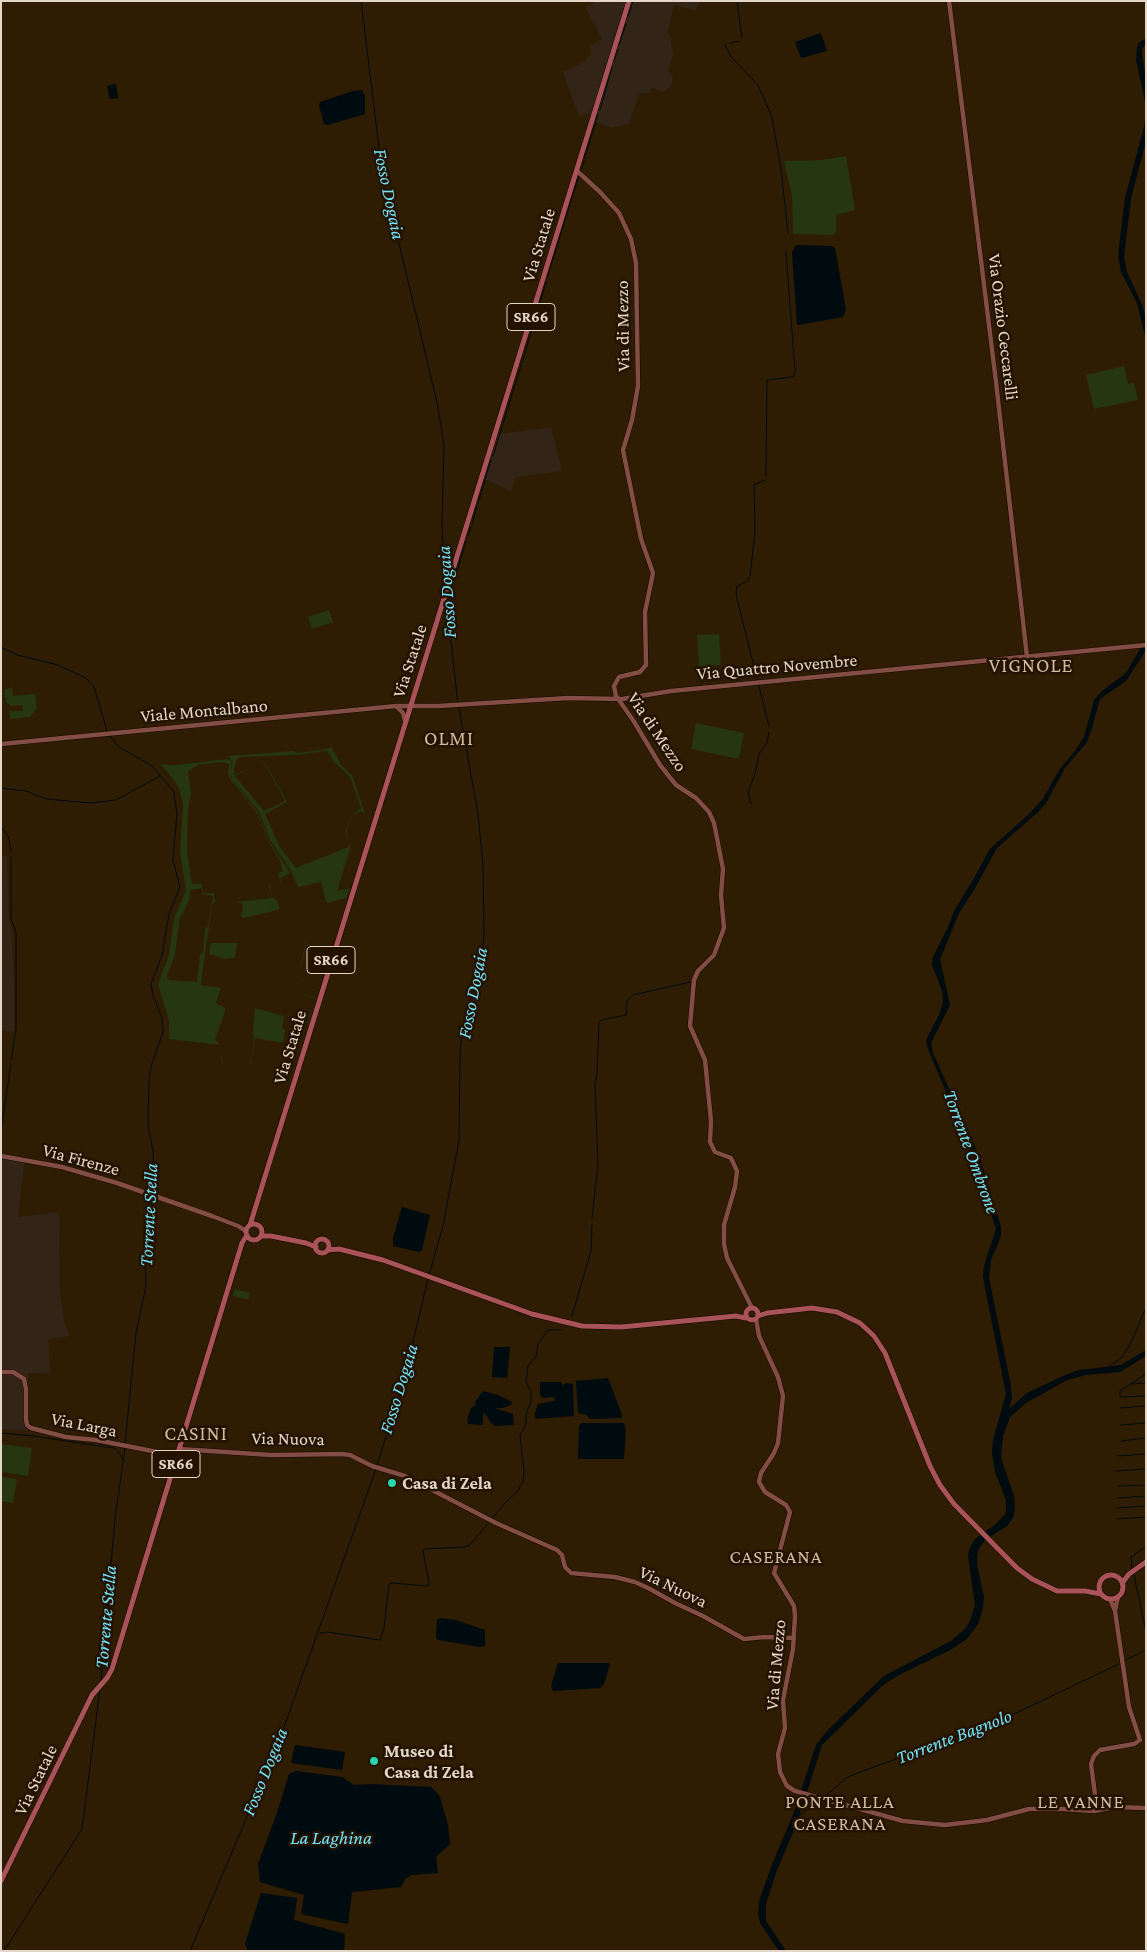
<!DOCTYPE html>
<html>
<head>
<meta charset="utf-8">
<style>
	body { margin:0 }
	#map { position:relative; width:1147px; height:1952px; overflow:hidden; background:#2e1c03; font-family:"Crimson Pro",serif }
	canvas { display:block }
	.frame { position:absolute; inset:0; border:2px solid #e4d7c9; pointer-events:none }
</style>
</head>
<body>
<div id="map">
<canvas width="1147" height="1952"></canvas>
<div class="frame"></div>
</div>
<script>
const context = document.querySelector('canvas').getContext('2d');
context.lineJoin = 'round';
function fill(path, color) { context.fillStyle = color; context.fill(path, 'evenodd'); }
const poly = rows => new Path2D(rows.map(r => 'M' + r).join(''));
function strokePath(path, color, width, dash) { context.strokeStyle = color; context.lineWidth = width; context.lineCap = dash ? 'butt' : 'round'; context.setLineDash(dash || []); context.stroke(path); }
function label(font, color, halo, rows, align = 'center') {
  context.font = font + ' "Crimson Pro",serif'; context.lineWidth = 5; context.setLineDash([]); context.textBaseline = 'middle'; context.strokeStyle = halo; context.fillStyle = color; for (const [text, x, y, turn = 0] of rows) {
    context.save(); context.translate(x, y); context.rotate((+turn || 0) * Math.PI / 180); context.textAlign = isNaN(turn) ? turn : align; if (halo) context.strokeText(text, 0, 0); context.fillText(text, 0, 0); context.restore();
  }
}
fill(poly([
	[597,1,700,1,696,11,674,5,667,34,670,35,673,54,668,72,672,75,673,81,670,86,664,92,652,88,650,93,639,94,629,124,611,128,594,122,589,113,579,116,563,72,582,63,591,54,590,46,602,39,585,7],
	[551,427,562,471,516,477,511,491,479,477,492,435],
	[1,856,7,856,9,918,12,932,14,987,14,1032,1,1031],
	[1,1153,25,1157,18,1217,59,1212,60,1292,65,1325,70,1336,48,1339,51,1374,28,1373,28,1431,1,1429]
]), '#322417');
fill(poly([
	[846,156,855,210,836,215,836,233,832,235,793,234,792,196,784,161,822,160],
	[1124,366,1128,384,1134,383,1138,400,1094,409,1086,375],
	[329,610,333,622,312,629,308,617],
	[719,634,721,665,699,666,697,635],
	[12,687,13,696,35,694,37,708,30,717,10,719,9,711,23,711,22,705,11,706,6,702,4,690],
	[696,723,744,733,739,759,691,749],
	[331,746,340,762,339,763,352,775,365,814,360,811,352,816,346,833,351,846,337,891,350,888,346,898,328,903,326,902,321,882,298,887,291,871,271,841,258,810,232,779,231,772,232,761,228,756,293,751,297,753,327,749],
	[324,751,328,752,334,762,350,777,361,808,352,815,345,833,351,846,296,868,280,847,265,814,287,802,264,761,234,775,235,765,237,759,241,757,298,755],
	[263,761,285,801,264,811,235,776],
	[227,759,231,761,231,778,257,811,271,844,290,873,280,878,281,882,270,885,272,897,277,901,280,909,306,903,308,927,304,955,297,976,303,979,299,992,315,998,309,1023,284,1016,282,1028,285,1029,283,1043,255,1038,251,1064,225,1065,222,1064,220,1045,169,1039,169,1021,158,984,169,955,174,918,186,890,180,852,183,805,179,788,170,775,160,764,175,765],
	[221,762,229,764,228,774,231,780,257,813,270,844,280,861,283,871,278,873,280,882,269,885,272,898,236,902,243,904,241,916,243,918,248,917,306,903,308,927,303,955,297,977,303,979,299,992,315,999,308,1023,255,1008,253,1036,254,1038,251,1063,248,1064,223,1065,220,1045,215,1040,225,1011,225,1008,216,1003,221,988,201,985,201,983,212,905,214,902,217,901,214,899,214,893,203,893,202,884,192,884,187,852,188,810,191,794,188,771,198,765],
	[201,888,203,894,213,896,208,927,205,928,203,953,200,955,197,982,169,980,167,976,175,955,180,918,189,901,191,890],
	[211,943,237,943,235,958,224,959,209,954],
	[235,1289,250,1293,248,1300,233,1296],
	[1,1444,32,1448,28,1476,1,1472],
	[2,1477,17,1479,13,1503,1,1501]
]), '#263610');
fill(poly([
	[821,33,827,51,801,58,795,42],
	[1146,38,1146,44,1142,49,1142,54,1146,79,1146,106,1136,60,1137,47,1139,43],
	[116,84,118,98,110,99,107,86],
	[362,90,365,96,365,114,328,125,324,124,319,106,320,102,353,91],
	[1146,111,1146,141,1131,198,1124,258,1127,272,1143,307,1146,319,1146,340,1137,303,1121,272,1118,255,1125,198,1144,127],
	[798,245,832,246,835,248,846,310,843,317,799,325,797,324,792,253,795,246],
	[1146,639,1146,650,1126,681,1100,699,1091,731,1087,742,1065,768,1046,803,1038,812,997,848,974,890,959,913,940,959,950,1005,931,1043,933,1053,980,1158,1001,1227,1001,1236,991,1260,989,1278,1010,1381,1012,1398,1009,1409,1027,1393,1065,1375,1079,1370,1121,1365,1146,1350,1146,1356,1120,1372,1086,1375,1067,1380,1026,1403,1010,1417,1003,1436,1001,1458,1014,1496,1015,1507,1013,1518,1007,1526,985,1540,978,1550,977,1565,984,1597,983,1608,978,1624,968,1638,952,1649,899,1675,883,1685,822,1745,797,1823,777,1870,766,1904,766,1921,786,1951,779,1951,760,1923,758,1914,759,1901,773,1862,793,1815,816,1745,826,1732,884,1676,951,1641,965,1629,970,1621,975,1605,968,1556,969,1550,975,1539,996,1524,1006,1513,1006,1500,995,1472,992,1453,993,1440,1006,1394,983,1277,984,1266,996,1229,970,1148,928,1049,926,1040,939,1015,943,1002,942,991,932,965,933,957,949,925,954,911,973,880,990,849,1028,815,1043,799,1059,770,1075,751,1084,737,1094,700,1102,691,1126,673],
	[402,1207,430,1215,422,1250,419,1252,393,1246,393,1238],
	[494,1347,510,1347,507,1378,492,1377],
	[608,1378,621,1412,622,1418,590,1419,587,1415,578,1413,576,1381],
	[540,1382,561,1382,562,1385,567,1383,573,1384,574,1416,535,1419,535,1413,538,1404,554,1401,555,1399,553,1397,542,1398,540,1395],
	[483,1391,498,1395,512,1402,511,1405,502,1408,494,1408,513,1414,514,1425,495,1426,491,1423,487,1416,483,1413,483,1423,482,1425,468,1424,467,1420,471,1408,476,1405,475,1402],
	[581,1423,624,1423,626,1431,624,1459,578,1459,579,1426],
	[440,1618,455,1620,485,1630,485,1646,480,1647,438,1640,436,1638,437,1620],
	[558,1663,608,1663,610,1664,604,1684,600,1688,553,1691,551,1686],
	[295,1745,345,1752,342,1770,291,1763],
	[296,1771,342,1777,354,1785,369,1784,431,1787,439,1795,441,1801,448,1825,450,1844,436,1857,438,1873,411,1875,405,1879,401,1887,352,1892,348,1924,301,1914,304,1895,260,1882,258,1864,277,1813,289,1774],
	[261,1893,297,1898,294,1920,345,1934,344,1951,248,1951,245,1944]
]), '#000b10');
strokePath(poly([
	[361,1,382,172,425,352,438,407,444,446,442,524,445,587],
	[737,1,742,37],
	[628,17,633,1],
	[730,43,739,41],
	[619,45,626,24],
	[726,45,725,45,731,57,758,85,772,117,781,170,788,233],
	[614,61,618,49],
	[600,110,612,67],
	[584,159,598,115],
	[581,172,584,161],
	[547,278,579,175],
	[540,303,546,282],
	[493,456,539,307],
	[766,476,767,380,791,377,794,376,795,371,786,252],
	[765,480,754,485,755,532,750,576,747,581,737,586,736,591,737,599,769,726],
	[478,503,491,460],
	[472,524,477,506],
	[468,536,471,527],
	[457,571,466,541],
	[446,598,458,704],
	[448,602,456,574],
	[1,647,17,655,58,665,86,678,94,687,107,731],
	[109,735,119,747,152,766,174,792,177,814,173,860,180,887,169,914,162,955,151,984,153,995,162,1018,163,1032,151,1066,149,1082,148,1124,153,1151,154,1178,144,1228,146,1286,136,1333,125,1444],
	[1,788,26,791,46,799,90,803,116,800,160,776],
	[751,804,748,792,755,774,759,754,767,742,769,733],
	[1,826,9,838,11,852],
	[11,857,11,919,16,932,16,1030,11,1060],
	[1,1131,11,1064],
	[592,1218,598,1164,595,1085,597,1073,599,1022,601,1020,626,1015,627,1001,633,995,690,982],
	[429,1275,443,1226,459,1140,460,1052,463,1026,475,980,482,959,484,936,483,866,478,814,459,708],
	[572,1316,591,1251,592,1224],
	[1110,1366,1121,1358,1130,1345,1146,1308],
	[1146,1374,1120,1391,1120,1397,1146,1396],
	[1132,1384,1146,1383],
	[1120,1408,1146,1406],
	[1120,1425,1146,1423],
	[1,1433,33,1436,114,1448,118,1451,123,1460],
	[1121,1441,1146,1438],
	[1118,1456,1146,1454],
	[377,1465,403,1383,428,1279],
	[1116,1471,1146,1469],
	[1118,1486,1146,1485],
	[1117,1498,1146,1496],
	[1116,1508,1146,1506],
	[1117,1519,1146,1517],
	[1132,1568,1131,1557,1146,1547],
	[1134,1575,1146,1631],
	[320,1633,328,1632,380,1640,384,1628,389,1584,392,1583,428,1586,429,1583,423,1551,424,1549,465,1547,470,1545,506,1502,518,1491,523,1481,524,1471,520,1435,526,1424,526,1414,531,1401,531,1392,526,1382,528,1366,536,1357,538,1344,545,1334,548,1330,561,1330],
	[1126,1660,1146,1650],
	[101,1682,115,1519,125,1448],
	[823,1798,846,1778,855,1774,999,1721,1119,1664],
	[799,1816,820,1800],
	[4,1951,82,1829,100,1689],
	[190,1951,278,1744,376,1469]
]), '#000b10', 1);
const secondary = poly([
	[949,1,996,382,1027,657],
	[577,171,600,192,619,213,631,239,636,263,638,386,632,420,623,450,641,539,653,573,645,612,646,665,640,672,619,677,614,686,616,696,633,720,660,765,676,785,696,798,709,812,714,823,723,869,721,895,724,928,714,955,698,971,694,980,690,1026,705,1060,711,1121,710,1142,715,1152,731,1158,737,1171,735,1187,724,1225,724,1244,727,1258,752,1308],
	[396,706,403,713,405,721],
	[1,744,396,706,438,706,568,698,622,699,671,691,1146,645],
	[1,1156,62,1167,117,1183,212,1216,238,1226,246,1231],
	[756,1319,759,1336,778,1377,783,1396,778,1443,774,1453,761,1473,759,1482,765,1492,786,1505,790,1512,774,1573,794,1606,795,1616,793,1649,783,1700,785,1728,778,1754,780,1772,787,1786,795,1791,903,1821,945,1825,987,1820,1029,1809,1063,1809,1094,1811,1115,1807,1146,1808],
	[1,1372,13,1372,24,1379,26,1389,26,1419,27,1425,31,1428,66,1437,96,1440,178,1456],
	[180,1449,271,1455,342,1454,350,1455,372,1466,405,1476,496,1523,557,1550,562,1555,565,1567,571,1573,615,1577,635,1582,650,1589,675,1603,703,1616,744,1639,764,1637,794,1638],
	[1115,1611,1118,1597],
	[1097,1810,1091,1764,1094,1756,1100,1750,1134,1744,1140,1740,1129,1707,1115,1611,1110,1599]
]);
const primary = poly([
	'246 1232a8 8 0 1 1 16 0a8 8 0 1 1-16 0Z',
	[250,1225,629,1],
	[261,1236,271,1236,306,1243,316,1247],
	'315 1246a7 7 0 1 1 14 0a7 7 0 1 1-14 0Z',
	[328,1250,339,1249,383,1260,532,1314,582,1326,621,1327,736,1316,746,1318],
	'746 1314a6 6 0 1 1 12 0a6 6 0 1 1-12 0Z',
	[758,1316,767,1313,812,1308,837,1312,860,1323,874,1336,885,1353,930,1466,940,1485,954,1504,1017,1568,1032,1579,1057,1591,1085,1591,1101,1594],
	'1099 1587a12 12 0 1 1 24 0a12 12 0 1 1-24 0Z',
	[1123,1582,1129,1574,1146,1562],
	[1,1881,92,1695,107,1678,112,1669,242,1243,247,1235]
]);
strokePath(secondary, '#160500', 5.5);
strokePath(primary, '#160500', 6);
strokePath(secondary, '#824d43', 4.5);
strokePath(primary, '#a85358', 5);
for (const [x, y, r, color] of [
	[392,1483,5,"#28d5ad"],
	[374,1761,5,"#28d5ad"]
]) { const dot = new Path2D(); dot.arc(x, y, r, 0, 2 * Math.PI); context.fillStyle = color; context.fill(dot); strokePath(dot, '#241200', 2); }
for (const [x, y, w] of [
	[531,317,48],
	[331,960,48],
	[176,1464,48]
]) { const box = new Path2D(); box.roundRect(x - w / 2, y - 13.5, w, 27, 4); context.fillStyle = '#241200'; context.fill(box); strokePath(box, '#e4d7c9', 1); }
label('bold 16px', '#e4d7c9', null, [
	["SR66",531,317],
	["SR66",331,960],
	["SR66",176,1464]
]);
label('18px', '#e4d7c9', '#241200', [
	["Via Statale",539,245,-73],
	["Via di Mezzo",623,326,-91],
	["Via Orazio Ceccarelli",1003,327,83],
	["Via Statale",410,661,-72],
	["Via Quattro Novembre",777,667,-5],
	["Viale Montalbano",204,711,-5],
	["Via di Mezzo",657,732,56],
	["Via Statale",290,1047,-73],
	["Via Firenze",81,1160,15],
	["Via Larga",84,1425,11],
	["Via Nuova",288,1439,1],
	["Via Nuova",673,1587,26],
	["Via di Mezzo",776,1665,-85],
	["Via Statale",36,1780,-64]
]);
label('bold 18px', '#e4d7c9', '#241200', [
	["Casa di Zela",402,1483],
	["Museo di",384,1751],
	["Casa di Zela",384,1772]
], 'left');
label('italic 19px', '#71e3fa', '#241200', [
	["Fosso Dogaia",389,194,78],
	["Fosso Dogaia",447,592,-94],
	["Fosso Dogaia",473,993,-79],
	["Torrente Ombrone",971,1152,70],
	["Torrente Stella",149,1215,-87],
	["Fosso Dogaia",399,1389,-73],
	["Torrente Stella",106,1617,-85],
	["Torrente Bagnolo",954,1737,-21],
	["Fosso Dogaia",265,1772,-68],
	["La Laghina",331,1838]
]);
context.letterSpacing = '1px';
label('19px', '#d3bb9f', '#241200', [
	["CASERANA",776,1557],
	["PONTE ALLA",840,1802],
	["CASERANA",840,1824],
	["LE VANNE",1081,1802]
]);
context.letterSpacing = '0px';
context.letterSpacing = '1px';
label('20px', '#d3bb9f', '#241200', [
	["VIGNOLE",1031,666],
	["OLMI",449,739],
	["CASINI",196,1434]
]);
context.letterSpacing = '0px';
</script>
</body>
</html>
